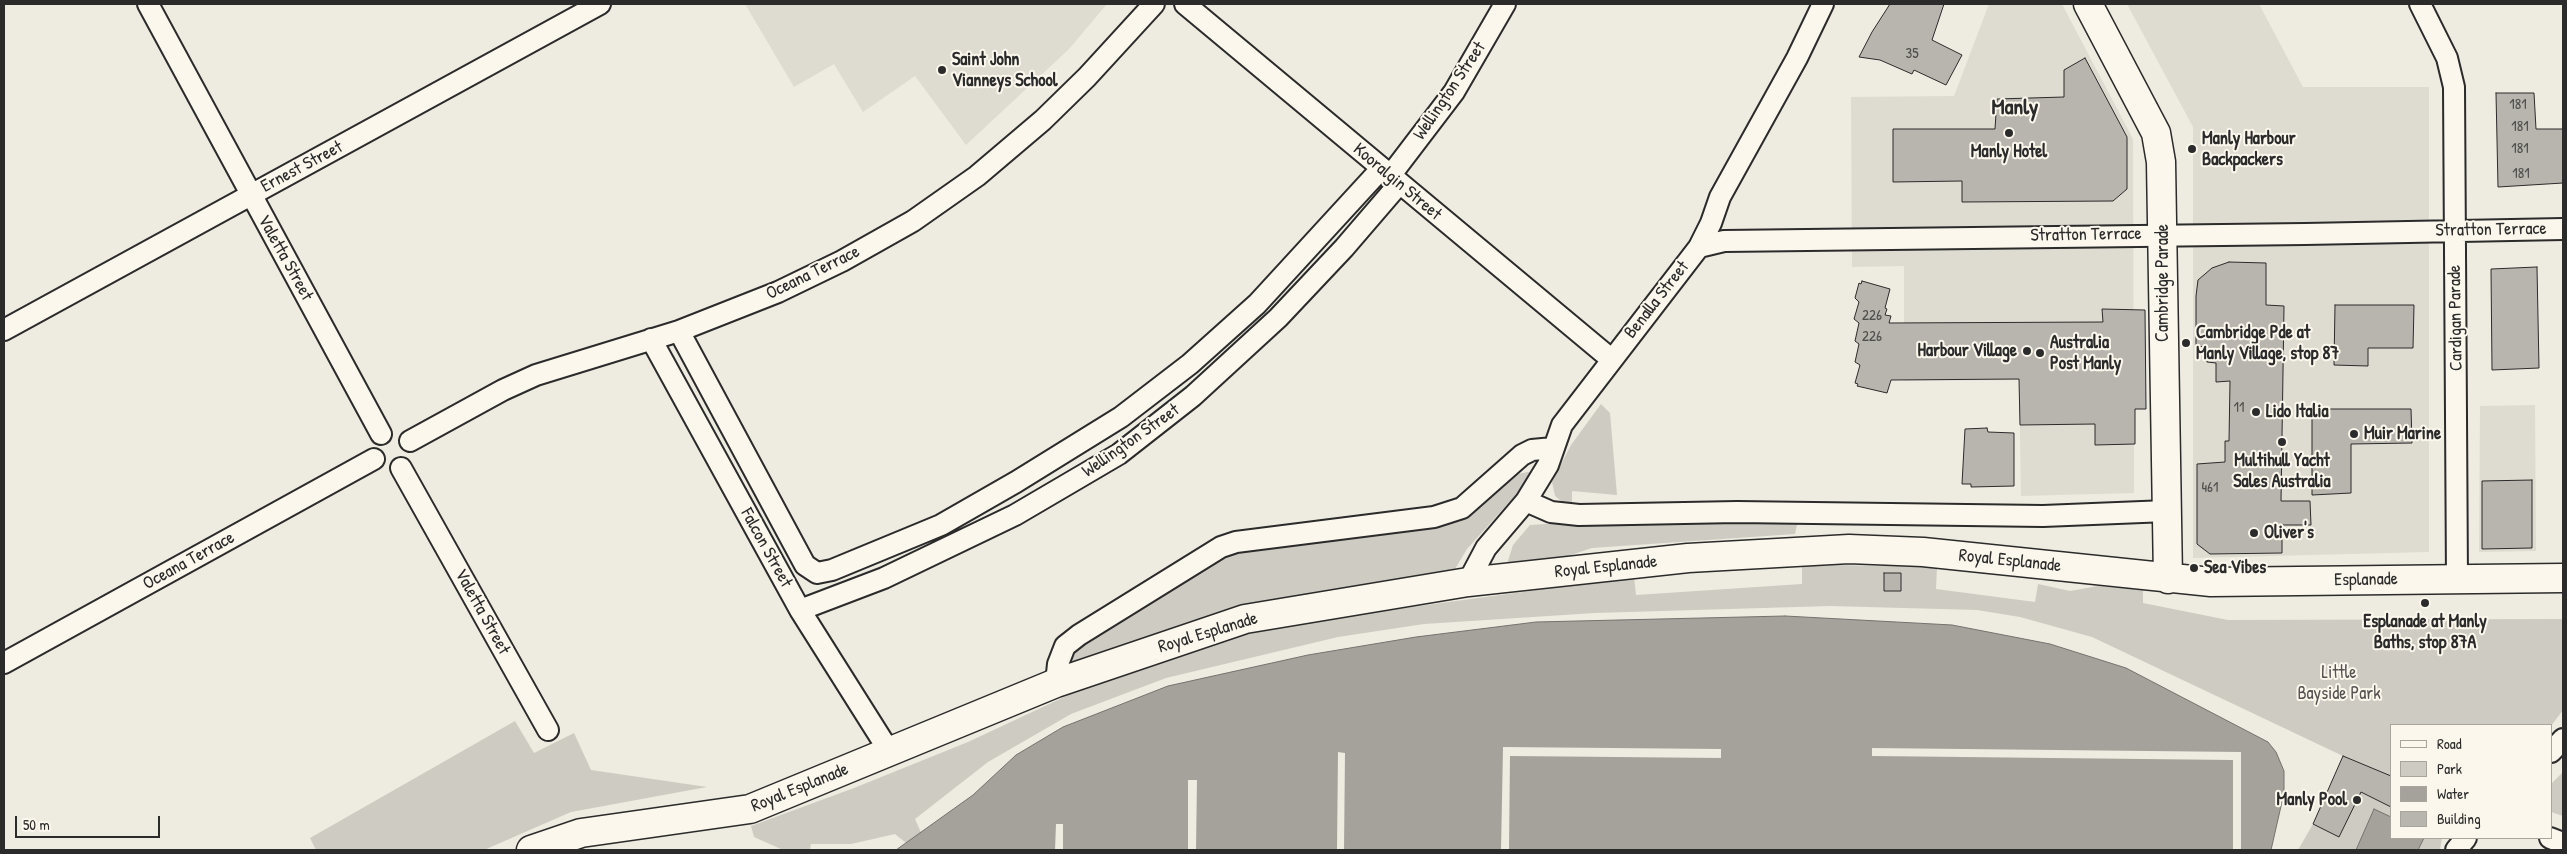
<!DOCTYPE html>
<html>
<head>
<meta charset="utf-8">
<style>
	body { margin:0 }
	#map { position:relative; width:2567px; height:854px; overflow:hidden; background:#eeebe0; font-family:"Patrick Hand",sans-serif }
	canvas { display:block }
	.frame { position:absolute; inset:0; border:5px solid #2b2b2b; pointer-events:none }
	.legend { position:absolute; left:2390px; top:724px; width:162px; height:115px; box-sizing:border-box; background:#fbf7ec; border:1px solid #a8a59f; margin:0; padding:6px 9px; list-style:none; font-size:15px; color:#2b2b2b }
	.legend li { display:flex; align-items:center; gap:10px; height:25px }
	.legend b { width:25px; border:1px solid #a8a59f }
	.scale { position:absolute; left:15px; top:816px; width:145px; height:22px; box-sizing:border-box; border:2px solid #2b2b2b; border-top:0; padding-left:6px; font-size:15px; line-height:18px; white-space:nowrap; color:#2b2b2b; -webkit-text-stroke:4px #fbf7ec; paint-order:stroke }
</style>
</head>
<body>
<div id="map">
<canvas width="2567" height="854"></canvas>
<div class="frame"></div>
<ul class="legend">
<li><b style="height:6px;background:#fbf7ec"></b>Road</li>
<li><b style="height:14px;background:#cecbc2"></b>Park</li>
<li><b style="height:14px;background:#a4a29a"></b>Water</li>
<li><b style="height:14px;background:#b8b5ae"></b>Building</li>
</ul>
<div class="scale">50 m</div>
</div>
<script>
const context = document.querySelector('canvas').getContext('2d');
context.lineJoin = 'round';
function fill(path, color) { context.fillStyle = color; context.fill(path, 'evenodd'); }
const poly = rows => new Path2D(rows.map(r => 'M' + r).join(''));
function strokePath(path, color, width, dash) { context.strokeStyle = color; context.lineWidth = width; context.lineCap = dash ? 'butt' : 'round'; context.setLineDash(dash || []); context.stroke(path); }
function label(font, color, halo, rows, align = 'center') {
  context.font = font + ' "Patrick Hand",sans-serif'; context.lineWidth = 4; context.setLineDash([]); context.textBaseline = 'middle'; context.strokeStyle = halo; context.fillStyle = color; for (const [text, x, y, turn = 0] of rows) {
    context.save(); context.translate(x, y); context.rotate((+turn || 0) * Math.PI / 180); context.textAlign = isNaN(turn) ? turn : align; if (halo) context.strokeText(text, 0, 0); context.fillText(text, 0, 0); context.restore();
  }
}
fill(poly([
	[745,4,1107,4,1069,49,966,145,915,76,863,112,834,64,794,87],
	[1989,4,2062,4,2133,139,2134,493,2021,496,2019,380,1904,381,1904,266,1852,267,1851,97,1954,96],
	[2127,4,2259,4,2303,87,2429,87,2429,552,2193,558,2193,127],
	[2535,405,2536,551,2479,552,2480,406]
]), '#dedbd1');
fill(poly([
	[1601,404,1610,413,1617,495,1572,491,1572,504,1565,504,1555,496,1552,482,1571,445],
	[1528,472,1531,473,1529,480,1467,549,1452,574,1318,599,1213,614,1070,663,1068,657,1073,649,1230,554,1463,516,1518,474],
	[1644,518,1798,520,1795,534,1592,548,1559,559,1507,564,1513,545,1530,525],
	[1837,565,1937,567,1936,589,2035,602,2038,584,2070,591,2098,586,2143,590,2143,603,2228,620,2563,619,2563,710,2551,726,2391,725,2391,838,2442,838,2440,850,2298,850,2313,824,2343,756,2092,637,2020,617,1977,610,1830,606,1595,613,1424,624,1338,637,1166,678,1071,714,988,762,915,819,923,837,910,846,895,834,851,844,811,844,810,850,783,850,754,837,751,826,854,788,968,742,1075,692,1211,643,1300,622,1634,577,1636,595,1802,584,1802,566],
	[515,721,534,753,574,733,591,770,707,787,571,812,484,850,316,850,310,838],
	[2563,772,2563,816,2551,812,2551,784]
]), '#cecbc2');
const water = poly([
	[1785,616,1952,625,2050,644,2126,668,2268,742,2276,752,2284,771,2284,793,2271,850,896,850,973,795,1016,755,1063,727,1168,686,1308,655,1416,637,1536,622,1785,616],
	[2374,809,2391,817,2391,838,2424,838,2418,850,2356,850,2374,809]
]);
fill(water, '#a4a29a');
strokePath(water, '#74726e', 1);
fill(poly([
	[1503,747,1721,749,1721,758,1510,756,1509,850,1501,850],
	[1872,748,2241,752,2241,850,2233,850,2233,760,1872,756],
	[1338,752,1345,753,1344,850,1337,850],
	[1188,780,1197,780,1196,850,1188,850],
	[1056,824,1063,824,1063,850,1055,850]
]), '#eeebe0');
const building = poly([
	[1890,4,1944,4,1932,40,1962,55,1946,85,1914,70,1912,74,1880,60,1859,57,1872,32,1890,4],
	[2085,58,2127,137,2127,189,2113,201,1962,202,1962,181,1893,182,1893,129,1995,129,1997,99,2064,97,2064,70,2085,58],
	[2496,93,2534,93,2536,129,2563,129,2563,183,2498,187,2496,93],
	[2229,262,2266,263,2266,305,2284,306,2281,501,2310,501,2311,525,2282,525,2282,553,2210,554,2197,544,2197,464,2225,462,2225,441,2229,441,2230,381,2216,382,2216,363,2207,362,2206,347,2196,346,2196,296,2198,280,2212,268,2229,262],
	[2537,267,2539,368,2492,370,2491,269,2537,267],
	[1862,281,1890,289,1885,308,1887,309,1885,315,1891,316,1889,323,2103,322,2102,309,2145,310,2146,409,2135,409,2135,444,2095,445,2095,424,2020,425,2019,379,1891,380,1887,393,1857,386,1858,384,1855,383,1860,365,1855,362,1859,344,1855,341,1859,323,1854,319,1859,302,1855,298,1859,283,1861,284,1862,281],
	[2335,305,2414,305,2413,348,2368,348,2368,366,2334,365,2335,305],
	[2312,409,2411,409,2412,443,2351,444,2351,493,2312,495,2312,409],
	[1987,428,1988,432,2014,433,2014,486,1971,487,1971,484,1962,484,1965,429,1987,428],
	[2532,480,2532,548,2482,549,2482,481,2532,480],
	[1884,573,1901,573,1901,591,1884,591,1884,573],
	[2343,756,2391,776,2391,807,2361,792,2339,837,2313,824,2343,756]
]);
fill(building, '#b8b5ae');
strokePath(building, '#2b2b2b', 1);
const street = poly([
	[148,4,381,434],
	[1185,4,1611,359],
	[2420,4,2447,58,2454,87,2457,579],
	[1390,176,1454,92,1505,4],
	[1699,247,1724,241,2305,234,2563,229],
	[4,330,600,4],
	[679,331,805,565,817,573,832,570,941,525,1016,482,1121,417,1190,364,1257,304,1381,169],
	[651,339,800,610,889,751],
	[410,441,503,390,536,375,679,331,778,292,842,261,913,221,977,176,1043,120,1087,77,1154,4],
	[401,468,548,730],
	[1526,501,1551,512,1579,515,1737,512,2043,516,2167,511],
	[1468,582,1486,548,1526,501,1548,465,1562,425,1699,247,1711,223,1720,197,1797,58,1823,4],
	[800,610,884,578,1015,515,1119,454,1193,396,1278,318,1344,248,1399,184],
	[4,663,374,459],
	[1056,683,1058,664,1065,646,1079,635,1221,547,1236,542,1434,517,1462,508,1522,455,1532,450,1553,448],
	[2551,752,2563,739],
	[2550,838,2563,843],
	[2456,850,2466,838]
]);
const secondary = poly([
	[2088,4,2156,133,2161,162,2168,579],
	[531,850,581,833,750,809,1056,683,1245,619,1468,582,1688,558,1849,549,1923,552,2211,582,2563,578]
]);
strokePath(street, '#2b2b2b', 24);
strokePath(secondary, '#2b2b2b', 31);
strokePath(street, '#fbf7ec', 20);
strokePath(secondary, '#fbf7ec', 28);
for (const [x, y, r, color] of [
	[942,70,5,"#2b2b2b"],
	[2009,133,5,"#2b2b2b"],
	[2192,149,5,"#2b2b2b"],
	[2186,343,5,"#2b2b2b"],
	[2027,351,5,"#2b2b2b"],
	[2040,353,5,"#2b2b2b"],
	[2256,412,5,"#2b2b2b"],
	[2354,434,5,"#2b2b2b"],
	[2282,442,5,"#2b2b2b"],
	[2254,533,5,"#2b2b2b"],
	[2194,568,5,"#2b2b2b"],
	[2425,603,5,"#2b2b2b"],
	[2357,800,5,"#2b2b2b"]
]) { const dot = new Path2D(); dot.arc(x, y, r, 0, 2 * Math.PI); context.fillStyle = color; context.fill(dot); strokePath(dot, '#fbf7ec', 2); }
label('15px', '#4e4e4c', null, [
	["35",1912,54],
	["181",2518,105],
	["181",2520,127],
	["181",2520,149],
	["181",2521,174],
	["226",1872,316],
	["226",1872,337],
	["11",2239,408],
	["461",2210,488]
]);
label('bold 18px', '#2b2b2b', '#fbf7ec', [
	["Saint John",952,60],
	["Vianneys School",952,81],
	["Manly Harbour",2202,139],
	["Backpackers",2202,160],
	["Manly Hotel",2009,152,"center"],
	["Cambridge Pde at",2196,333],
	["Manly Village, stop 87",2196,354],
	["Australia",2050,343],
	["Post Manly",2050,364],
	["Harbour Village",2017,351,"right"],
	["Lido Italia",2266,412],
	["Muir Marine",2364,434],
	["Multihull Yacht",2282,461,"center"],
	["Sales Australia",2282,482,"center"],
	["Oliver's",2264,533],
	["Sea Vibes",2204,568],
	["Esplanade at Manly",2425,622,"center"],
	["Baths, stop 87A",2425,643,"center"],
	["Manly Pool",2347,800,"right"]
], 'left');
label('18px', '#2b2b2b', '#fbf7ec', [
	["Wellington Street",1450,91,-56],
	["Ernest Street",302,167,-28],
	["Kooralgin Street",1397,182,40],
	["Stratton Terrace",2491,230,-1],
	["Stratton Terrace",2086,235,-1],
	["Valetta Street",285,258,61],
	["Oceana Terrace",813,273,-26],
	["Cambridge Parade",2163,283,-90],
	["Benalla Street",1657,300,-52],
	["Cardigan Parade",2456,318,-91],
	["Wellington Street",1131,441,-35],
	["Falcon Street",766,548,61],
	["Oceana Terrace",189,561,-29],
	["Royal Esplanade",2010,561,6],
	["Royal Esplanade",1606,567,-6],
	["Esplanade",2366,580,-1],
	["Valetta Street",482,612,61],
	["Royal Esplanade",1208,633,-17],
	["Royal Esplanade",800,788,-22]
]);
label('18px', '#545351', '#fbf7ec', [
	["Little",2339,673],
	["Bayside Park",2339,694]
]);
label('bold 22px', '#2b2b2b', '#fbf7ec', [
	["Manly",2015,108]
]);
</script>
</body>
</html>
